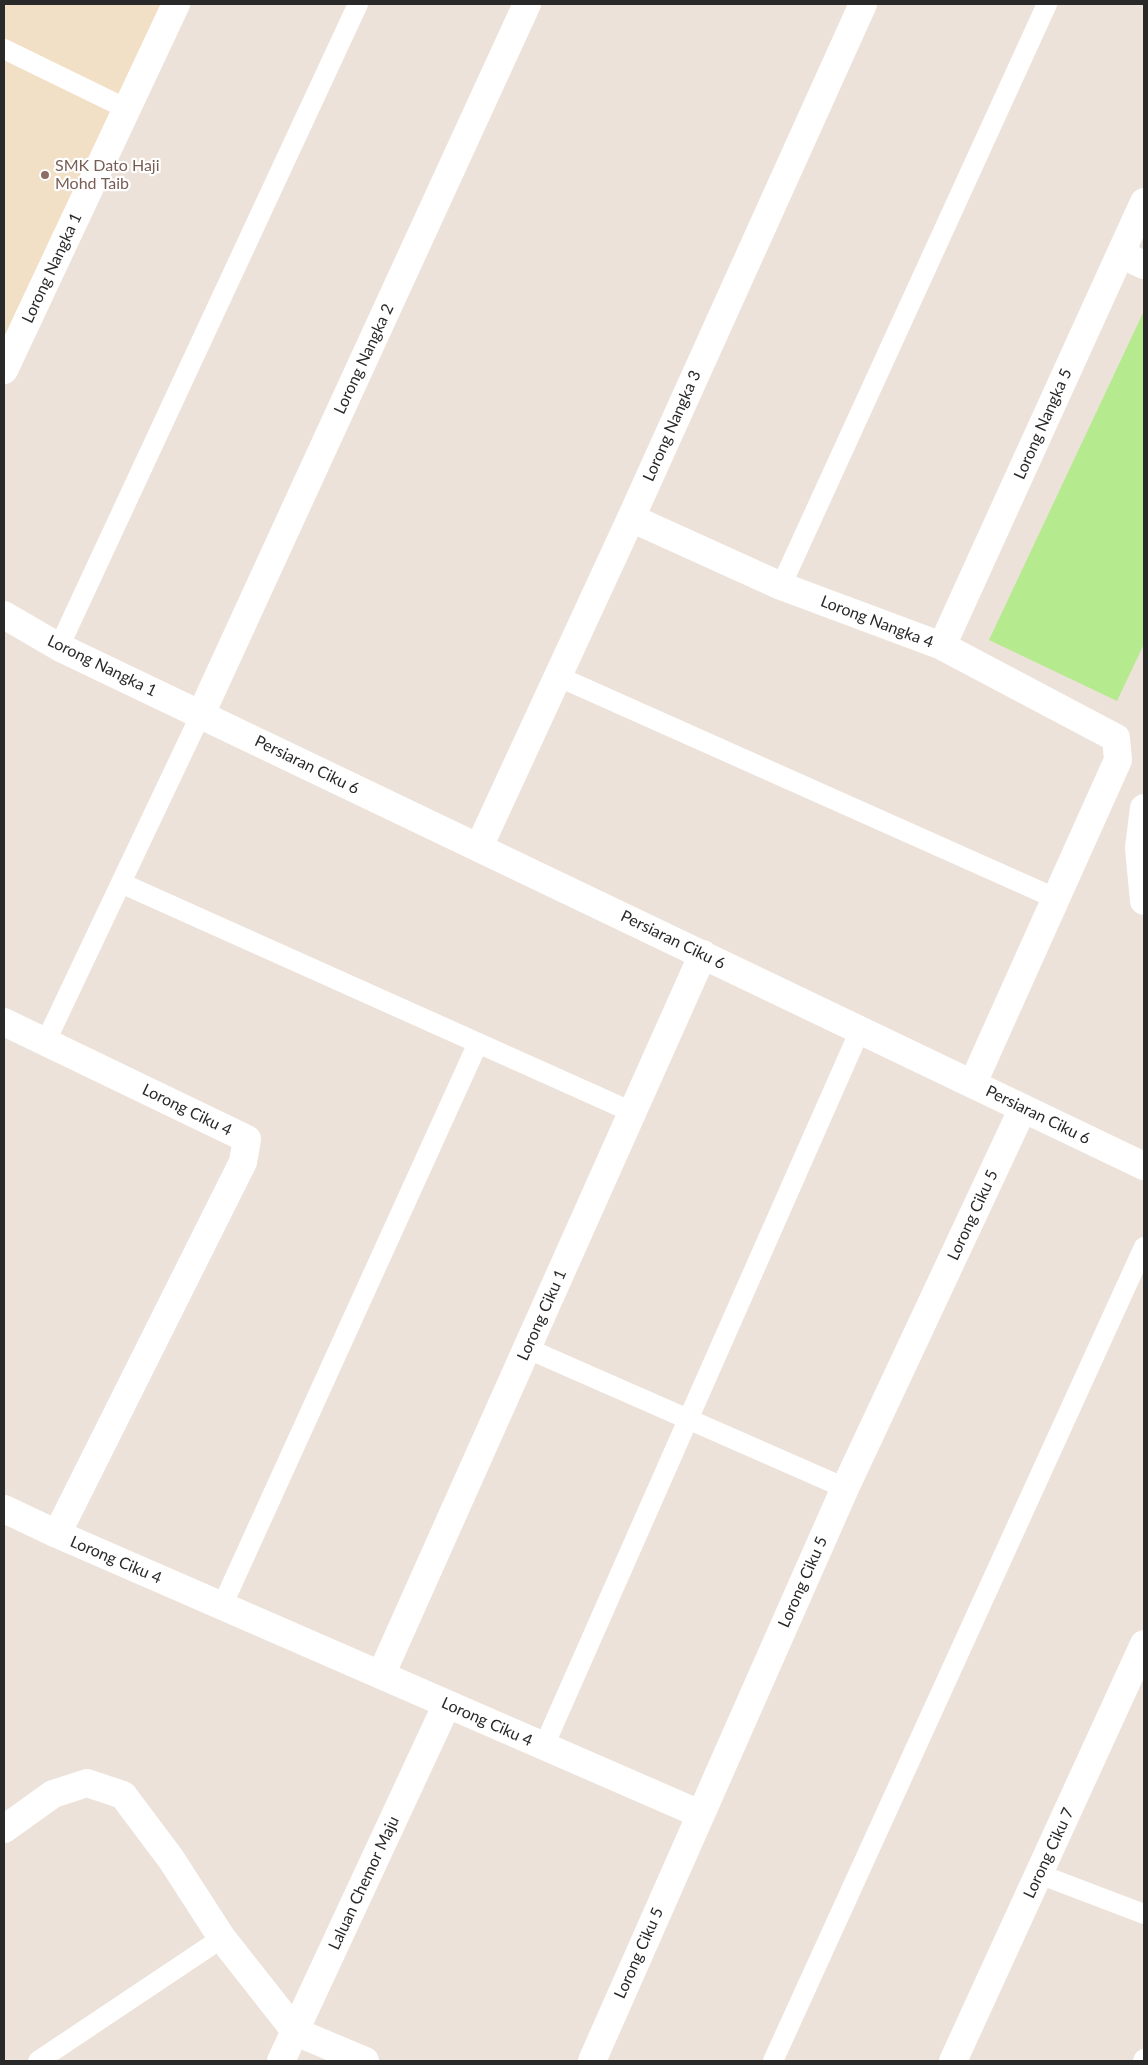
<!DOCTYPE html>
<html>
<head>
<meta charset="utf-8">
<style>
	body { margin:0 }
	#map { position:relative; width:1148px; height:2065px; overflow:hidden; background:#ede2d9; font-family:Lato,sans-serif }
	canvas { display:block }
	.frame { position:absolute; inset:0; border:5px solid #292929; pointer-events:none }
</style>
</head>
<body>
<div id="map">
<canvas width="1148" height="2065"></canvas>
<div class="frame"></div>
</div>
<script>
const context = document.querySelector('canvas').getContext('2d');
context.lineJoin = 'round';
function fill(path, color) { context.fillStyle = color; context.fill(path, 'evenodd'); }
const poly = rows => new Path2D(rows.map(r => 'M' + r).join(''));
function strokePath(path, color, width, dash) { context.strokeStyle = color; context.lineWidth = width; context.lineCap = dash ? 'butt' : 'round'; context.setLineDash(dash || []); context.stroke(path); }
function label(font, color, halo, rows, align = 'center') {
  context.font = font + ' Lato,sans-serif'; context.lineWidth = 4.5; context.setLineDash([]); context.textBaseline = 'middle'; context.strokeStyle = halo; context.fillStyle = color; for (const [text, x, y, turn = 0] of rows) {
    context.save(); context.translate(x, y); context.rotate((+turn || 0) * Math.PI / 180); context.textAlign = isNaN(turn) ? turn : align; if (halo) context.strokeText(text, 0, 0); context.fillText(text, 0, 0); context.restore();
  }
}
fill(poly([
	[4,4,169,4,4,347]
]), '#f1dfc6');
fill(poly([
	[1143,313,1144,644,1117,701,989,640]
]), '#b6ea8f');
strokePath(poly([
	[4,49,127,109],
	[781,586,1047,4],
	[59,647,358,4],
	[557,676,1057,899],
	[121,883,632,1112],
	[46,1041,201,714],
	[526,1348,845,1488],
	[222,1606,478,1043],
	[544,1746,860,1030],
	[1039,1874,1144,1914],
	[38,2061,222,1938],
	[773,2061,1144,1247],
	[1143,2061,1144,2059]
]), '#fff', 20);
strokePath(poly([
	[1121,254,1144,265],
	[4,370,176,4],
	[631,518,781,586,942,646,1116,738,1118,760,973,1083],
	[4,615,59,647,1144,1166],
	[942,646,1144,202],
	[201,714,527,4],
	[1144,808,1139,848,1144,901],
	[479,847,631,518,863,4],
	[4,1022,247,1139,243,1162,57,1534],
	[4,1509,57,1534,700,1814],
	[381,1675,703,954],
	[4,1829,53,1794,87,1783,123,1795,171,1859,222,1938,296,2032,365,2061],
	[281,2061,447,1704],
	[592,2061,845,1488,1023,1108],
	[953,2061,1144,1644]
]), '#fff', 28);
for (const [x, y, r, color] of [
	[45,175,5,"#8d6e63"]
]) { const dot = new Path2D(); dot.arc(x, y, r, 0, 2 * Math.PI); context.fillStyle = color; context.fill(dot); strokePath(dot, '#fff', 2); }
label('16px', '#785e54', '#fff', [
	["SMK Dato Haji",55,166],
	["Mohd Taib",55,184]
], 'left');
label('16px', '#292929', '#fff', [
	["Lorong Nangka 1",52,268,-65],
	["Lorong Nangka 2",364,359,-65],
	["Lorong Nangka 5",1043,424,-66],
	["Lorong Nangka 3",672,426,-66],
	["Lorong Nangka 4",877,622,21],
	["Lorong Nangka 1",102,666,26],
	["Persiaran Ciku 6",307,765,26],
	["Persiaran Ciku 6",673,940,26],
	["Lorong Ciku 4",187,1110,26],
	["Persiaran Ciku 6",1038,1115,26],
	["Lorong Ciku 5",973,1215,-65],
	["Lorong Ciku 1",542,1315,-66],
	["Lorong Ciku 4",116,1560,23],
	["Lorong Ciku 5",803,1582,-66],
	["Lorong Ciku 4",487,1722,24],
	["Lorong Ciku 7",1049,1853,-65],
	["Laluan Chemor Maju",364,1883,-65],
	["Lorong Ciku 5",639,1953,-66]
]);
</script>
</body>
</html>
